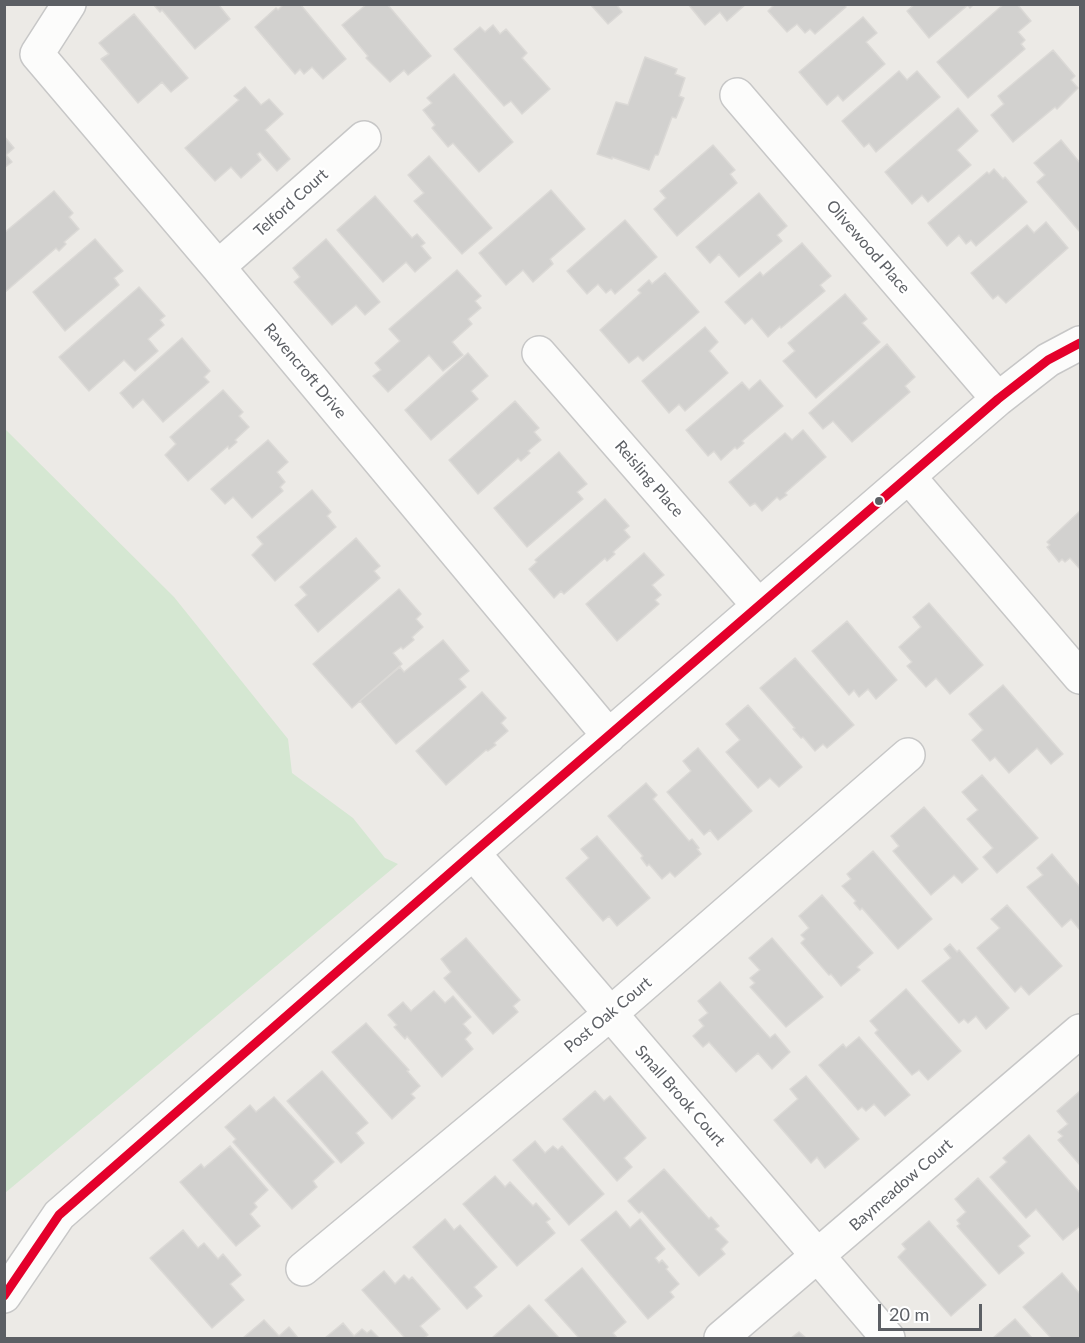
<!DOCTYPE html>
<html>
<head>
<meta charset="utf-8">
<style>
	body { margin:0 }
	#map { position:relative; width:1085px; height:1343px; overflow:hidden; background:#eceae6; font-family:Lato,sans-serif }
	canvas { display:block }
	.frame { position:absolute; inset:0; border:6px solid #5c5f64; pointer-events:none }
	.scale { position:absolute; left:878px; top:1304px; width:104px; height:27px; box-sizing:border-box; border:3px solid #5c5f64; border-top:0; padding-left:8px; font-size:18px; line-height:21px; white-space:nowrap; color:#5c5f64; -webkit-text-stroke:4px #fff; paint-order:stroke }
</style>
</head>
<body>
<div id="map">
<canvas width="1085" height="1343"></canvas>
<div class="frame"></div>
<div class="scale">20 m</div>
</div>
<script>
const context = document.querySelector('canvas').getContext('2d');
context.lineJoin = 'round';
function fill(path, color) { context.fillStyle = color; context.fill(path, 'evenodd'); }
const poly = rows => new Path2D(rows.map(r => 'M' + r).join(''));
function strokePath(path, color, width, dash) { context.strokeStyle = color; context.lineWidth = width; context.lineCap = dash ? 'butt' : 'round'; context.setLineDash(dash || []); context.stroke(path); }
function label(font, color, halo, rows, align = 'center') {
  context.font = font + ' Lato,sans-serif'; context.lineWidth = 5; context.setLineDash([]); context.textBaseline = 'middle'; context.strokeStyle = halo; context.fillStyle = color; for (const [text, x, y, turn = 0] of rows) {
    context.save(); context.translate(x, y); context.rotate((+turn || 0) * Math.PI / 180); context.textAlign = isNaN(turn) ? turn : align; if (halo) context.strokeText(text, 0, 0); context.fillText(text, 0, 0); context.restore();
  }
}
fill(poly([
	[4,428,174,597,288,739,292,773,353,818,385,858,398,864,5,1193]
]), '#d5e7d2');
const building = poly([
	[153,4,218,4,230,19,195,49,162,10,160,12,153,4],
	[284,4,300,4,346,59,323,79,312,67,304,74,300,69,295,74,255,27,276,8,278,10,284,4],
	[367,4,387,4,431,56,408,75,404,70,390,82,366,58,368,56,342,25,367,4],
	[590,4,616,4,622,12,608,24,590,4],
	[688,4,746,4,727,21,720,12,705,25,688,4],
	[775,4,845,4,846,7,815,34,810,29,805,33,797,24,787,32,768,11,775,4],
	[915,4,974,4,970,8,968,5,929,38,907,11,915,4],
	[1004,4,1017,4,1031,21,1018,32,1025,40,1021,44,1025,49,968,98,937,62,1004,4],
	[134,14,188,78,171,92,162,82,138,103,101,59,109,54,99,43,134,14],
	[863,17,877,33,866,42,885,64,843,101,838,95,827,105,799,72,863,17],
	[493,25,500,34,506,29,527,53,522,58,550,89,522,114,511,101,504,106,454,49,480,27,485,32,493,25],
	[1053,50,1075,76,1071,80,1078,88,1057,109,1055,107,1013,142,991,115,1004,104,998,96,1053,50],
	[645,57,677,69,675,74,685,78,679,96,684,98,676,118,672,117,658,155,655,155,649,170,612,157,612,159,597,154,616,102,628,105,645,57],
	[899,71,907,80,917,71,940,97,876,152,869,143,864,147,842,121,899,71],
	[454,74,513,142,479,172,453,143,448,147,432,128,435,125,423,110,432,103,427,98,454,74],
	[245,87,261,105,269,99,283,114,265,130,290,159,277,171,260,152,257,154,261,160,241,178,231,167,215,181,185,148,239,100,234,96,245,87],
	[958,108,978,131,957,150,971,165,928,202,922,195,912,204,885,172,958,108],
	[4,136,14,148,6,155,12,162,4,168,4,136],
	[1061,140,1080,163,1080,232,1037,182,1045,175,1034,163,1061,140],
	[713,145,735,170,730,174,737,183,677,236,654,209,666,198,660,191,713,145],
	[429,156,492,228,462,254,414,201,424,193,408,175,429,156],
	[994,169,1003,179,1005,177,1027,202,976,246,971,240,966,244,959,235,947,246,928,223,987,172,989,174,994,169],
	[551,190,585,229,550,259,553,264,533,282,523,270,506,285,479,253,551,190],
	[54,191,73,213,69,217,79,229,64,242,66,244,59,251,56,248,4,293,4,233,54,191],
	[759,193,787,226,777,235,782,241,739,277,719,254,710,263,696,247,759,193],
	[375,196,412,238,417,234,425,243,421,246,431,258,415,272,406,262,383,282,337,230,375,196],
	[625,220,657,257,615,294,611,289,606,293,598,284,587,294,567,271,625,220],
	[1046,222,1068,248,1006,303,998,295,993,299,971,273,1027,225,1034,233,1046,222],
	[95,239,123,271,114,278,119,285,65,331,33,292,95,239],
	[326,239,380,302,365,315,356,305,332,325,294,282,300,277,293,268,326,239],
	[802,243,831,276,820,285,825,291,781,328,780,326,768,337,752,318,745,324,725,302,760,272,763,276,802,243],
	[457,270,481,296,475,301,481,308,468,319,472,324,452,342,463,355,443,371,429,355,388,392,373,376,381,370,375,363,400,341,389,329,457,270],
	[665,273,699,312,643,361,638,356,629,363,600,330,641,293,638,290,649,280,652,284,665,273],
	[139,287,165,316,160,320,164,325,148,339,158,351,135,371,124,360,89,391,59,357,139,287],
	[845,294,867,319,862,323,880,342,816,398,783,361,795,351,788,343,845,294],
	[705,327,718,342,709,351,728,373,685,411,679,404,669,413,642,381,705,327],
	[182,338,210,371,204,377,209,382,163,422,143,399,133,408,120,393,182,338],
	[887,344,915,377,905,386,910,392,852,442,833,421,823,429,809,413,887,344],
	[468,353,488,376,471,391,478,399,431,440,405,410,468,353],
	[760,380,783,406,742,441,744,443,737,449,735,447,721,460,714,451,708,456,686,430,742,382,749,390,760,380],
	[223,390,243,412,239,416,249,427,235,440,237,442,229,449,228,446,188,481,165,455,176,444,170,437,223,390],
	[515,401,539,428,534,432,541,440,528,451,530,453,521,461,518,458,478,494,449,460,515,401],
	[803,430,826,457,785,493,787,495,780,500,777,497,762,511,755,503,750,506,729,482,785,433,792,440,803,430],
	[268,440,288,462,277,472,285,482,280,487,283,491,252,518,233,497,225,504,211,489,268,440],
	[559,452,587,484,577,492,583,499,527,547,494,508,559,452],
	[312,490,331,512,327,516,336,527,275,581,252,555,263,544,257,537,312,490],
	[605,499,629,526,624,530,630,537,613,552,615,554,607,561,605,558,564,594,561,591,554,598,529,569,537,562,535,560,605,499],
	[1080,511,1080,569,1070,558,1065,562,1062,559,1059,562,1047,547,1050,545,1047,542,1080,511],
	[356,538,380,566,374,571,380,578,318,632,295,605,307,595,300,587,356,538],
	[644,553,664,575,652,585,661,595,655,600,659,604,617,641,586,604,644,553],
	[399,589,421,614,416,619,423,627,412,637,414,640,403,649,401,647,393,653,402,664,352,708,313,664,399,589],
	[929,603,983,665,950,694,936,678,926,687,907,666,912,662,899,647,921,627,913,617,929,603],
	[847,621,897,680,876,699,868,689,859,697,854,690,849,695,812,651,847,621],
	[443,640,469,671,459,679,466,687,396,744,360,701,400,667,404,672,443,640],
	[795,658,854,725,827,748,823,744,815,751,803,737,801,738,793,729,795,728,760,688,795,658],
	[1003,685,1063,754,1051,764,1037,748,1009,773,995,757,990,761,972,740,983,730,969,714,1003,685],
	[482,692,506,718,501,723,508,731,494,743,496,745,488,751,486,750,446,785,416,751,482,692],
	[748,705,802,767,779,787,770,778,758,788,726,752,740,740,726,724,748,705],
	[698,748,752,811,718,840,710,830,704,835,667,792,691,771,683,761,698,748],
	[982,775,1038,838,997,873,983,857,993,848,967,819,978,810,962,792,982,775],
	[646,783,657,795,653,799,689,841,692,839,699,848,697,849,701,854,675,877,670,872,662,879,649,864,647,866,641,858,643,856,608,816,646,783],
	[924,807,978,869,962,883,954,875,931,895,893,851,899,846,891,836,924,807],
	[597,836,650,898,617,926,609,916,603,921,566,878,589,858,581,849,597,836],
	[873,851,932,919,898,949,862,908,860,910,854,903,856,901,842,886,851,879,847,874,873,851],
	[1052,854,1080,887,1080,930,1071,919,1062,927,1027,887,1043,875,1037,868,1052,854],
	[822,895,873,953,857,967,860,970,841,986,831,974,829,975,801,943,805,939,801,935,809,928,799,916,822,895],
	[1007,905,1062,966,1029,995,1021,986,1015,992,977,948,1000,928,991,919,1007,905],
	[466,938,520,1000,513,1006,518,1012,493,1034,444,978,451,972,441,959,466,938],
	[772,938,823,997,786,1027,750,987,755,983,750,978,760,970,749,958,772,938],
	[950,944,957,952,959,950,1009,1008,986,1029,976,1016,968,1023,964,1019,959,1023,922,981,951,958,944,949,950,944],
	[720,982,770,1038,775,1034,790,1052,772,1069,758,1053,736,1072,709,1042,703,1047,693,1036,704,1026,699,1020,708,1013,698,1001,720,982],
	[906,989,961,1051,928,1080,919,1070,912,1075,875,1033,878,1030,870,1021,906,989],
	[434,991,445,1003,453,996,471,1017,463,1024,471,1033,465,1039,473,1049,442,1077,407,1036,405,1039,394,1027,397,1025,388,1015,403,1002,411,1011,434,991],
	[366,1023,409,1070,407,1071,420,1086,411,1094,415,1098,392,1119,332,1052,366,1023],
	[859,1037,910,1095,885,1116,874,1104,866,1111,862,1107,858,1110,819,1065,843,1044,846,1048,859,1037],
	[322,1071,368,1123,356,1133,364,1143,341,1163,287,1101,322,1071],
	[806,1076,859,1139,825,1168,817,1157,811,1163,774,1120,798,1099,790,1089,806,1076],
	[595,1091,604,1101,610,1096,646,1138,624,1158,632,1167,617,1181,563,1119,595,1091],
	[1080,1091,1080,1165,1058,1140,1063,1136,1058,1132,1068,1124,1057,1111,1080,1091],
	[274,1097,334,1162,313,1181,317,1187,292,1209,233,1142,236,1139,225,1127,250,1105,256,1112,274,1097],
	[1029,1135,1080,1193,1080,1226,1063,1240,1036,1209,1026,1218,990,1177,1007,1162,1003,1158,1029,1135],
	[535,1141,545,1153,553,1146,558,1150,562,1146,604,1194,569,1225,513,1160,535,1141],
	[230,1146,268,1190,254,1203,257,1207,250,1214,260,1226,236,1246,180,1182,201,1164,204,1168,230,1146],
	[664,1169,709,1219,711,1217,719,1226,715,1229,728,1242,721,1249,725,1254,699,1276,642,1211,639,1213,628,1201,664,1169],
	[495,1176,505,1187,510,1182,533,1206,536,1203,550,1219,546,1222,555,1233,517,1266,463,1204,495,1176],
	[978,1178,1030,1236,1018,1246,1024,1253,999,1274,957,1226,960,1224,957,1220,966,1212,955,1199,978,1178],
	[616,1211,630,1228,640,1219,665,1249,655,1258,659,1263,662,1260,668,1267,666,1269,679,1284,670,1292,674,1297,648,1319,581,1240,616,1211],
	[445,1219,454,1230,460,1225,497,1267,474,1287,482,1296,467,1309,413,1247,445,1219],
	[929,1221,986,1285,951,1316,898,1257,906,1249,902,1244,929,1221],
	[183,1230,198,1248,204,1243,218,1259,223,1254,241,1275,230,1284,244,1300,212,1328,150,1258,183,1230],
	[582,1268,626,1322,613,1333,617,1338,579,1338,545,1300,582,1268],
	[384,1271,395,1284,404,1275,409,1280,412,1277,440,1309,420,1326,428,1335,424,1338,405,1338,362,1290,384,1271],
	[1062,1273,1080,1294,1080,1338,1051,1338,1023,1307,1062,1273],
	[529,1305,559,1338,492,1338,529,1305],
	[1015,1319,1032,1338,993,1338,1015,1319],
	[264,1320,279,1336,289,1327,298,1338,243,1338,264,1320],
	[343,1323,354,1336,362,1329,367,1333,371,1330,379,1338,325,1338,343,1323],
	[799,1332,806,1338,791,1338,799,1332]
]);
fill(building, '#d2d1cf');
strokePath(building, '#dbd9d6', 1.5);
const minor = poly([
	[69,4,37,54,218,267,609,736],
	[737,95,998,399],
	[218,267,364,138],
	[539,353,759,606],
	[909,477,1080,677],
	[473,853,888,1338],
	[303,1269,610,1014,908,755],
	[4,1296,59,1215,473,853,998,399,1048,360,1080,343],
	[721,1338,1080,1031]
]);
strokePath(minor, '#c7c7c7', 36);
strokePath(minor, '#fcfcfb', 33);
strokePath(poly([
	[4,1296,59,1215,473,853,998,399,1048,360,1080,343]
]), '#e4002b', 9);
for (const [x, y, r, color] of [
	[879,501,5,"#5c5f64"]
]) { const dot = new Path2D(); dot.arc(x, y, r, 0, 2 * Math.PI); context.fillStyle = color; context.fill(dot); strokePath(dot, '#fff', 2); }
label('16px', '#5c5f64', '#fff', [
	["Telford Court",291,203,-42],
	["Olivewood Place",868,247,49],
	["Ravencroft Drive",305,371,50],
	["Reisling Place",649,479,49],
	["Post Oak Court",608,1015,-40],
	["Small Brook Court",680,1096,49],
	["Baymeadow Court",901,1185,-41]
]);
</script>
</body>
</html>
